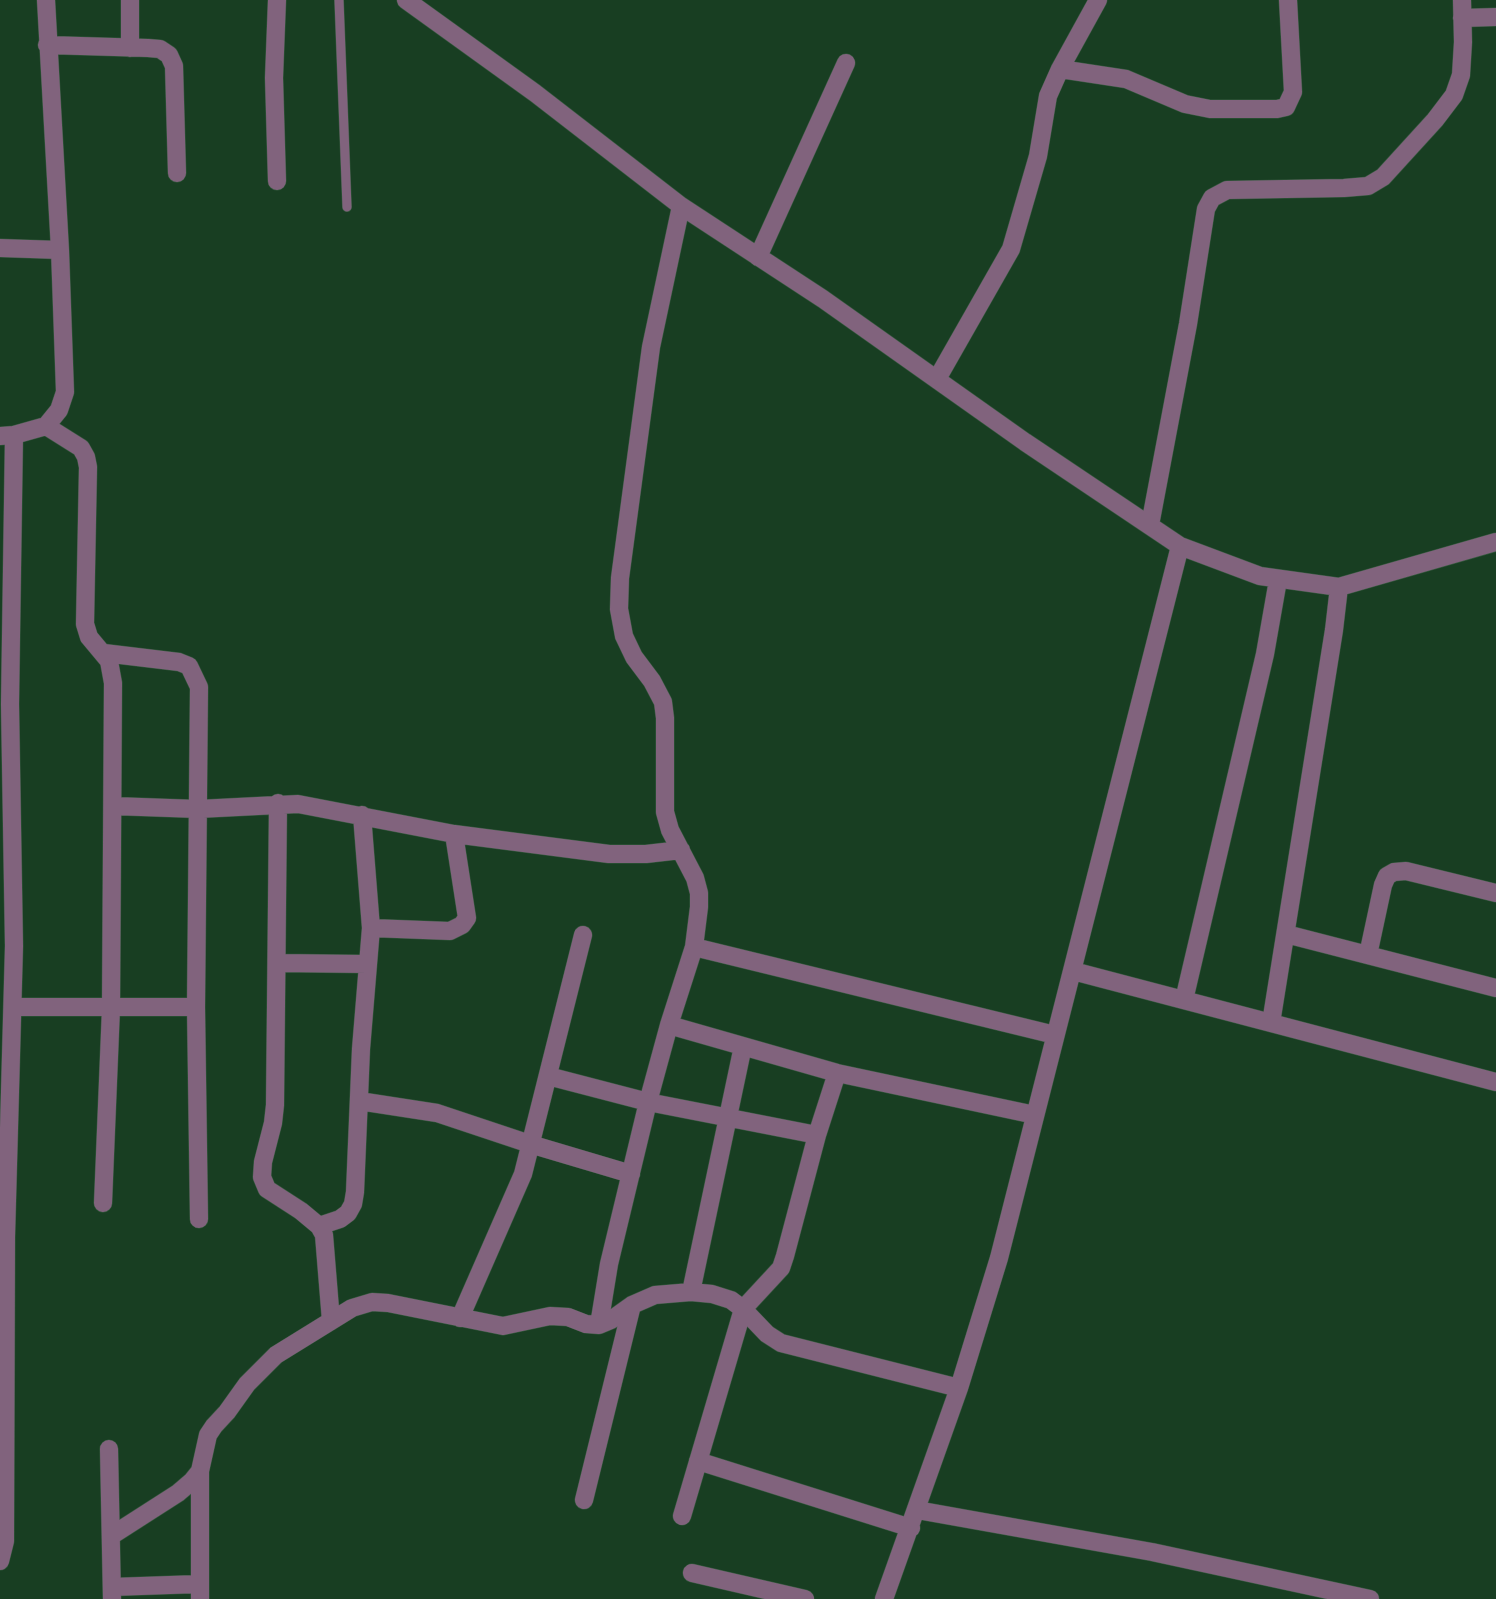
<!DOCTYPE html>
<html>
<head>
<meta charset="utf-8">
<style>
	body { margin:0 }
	canvas { display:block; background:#183e22 }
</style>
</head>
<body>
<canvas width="1496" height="1599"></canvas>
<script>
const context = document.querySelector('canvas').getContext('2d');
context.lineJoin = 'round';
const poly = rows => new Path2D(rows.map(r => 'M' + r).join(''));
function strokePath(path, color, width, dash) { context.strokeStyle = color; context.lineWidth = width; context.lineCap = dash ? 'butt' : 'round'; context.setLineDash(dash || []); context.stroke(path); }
const service = poly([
	[339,0,347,207]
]);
const minor = poly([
	[130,0,130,48],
	[406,0,535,93,681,206,823,299,1025,442,1180,546],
	[1462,18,1496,17],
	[47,45,148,48,160,49,169,55,174,66,177,173],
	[1060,69,1126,79,1185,104,1210,109,1277,109,1286,107,1293,92,1288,0],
	[277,181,274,78,277,0],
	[0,248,60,250],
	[758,257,846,63],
	[937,379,1011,249,1038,156,1048,96,1060,69,1098,0],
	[46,426,81,448,86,457,88,467,85,624,89,637,109,661,113,683,111,1008,103,1203],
	[0,436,14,435,46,426,59,410,65,392,60,250,46,0],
	[1150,525,1188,324,1206,209,1212,198,1227,190,1344,188,1368,186,1383,177,1435,120,1454,95,1461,75,1463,42,1462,0],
	[104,653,179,662,189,666,199,687,196,1007,199,1219],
	[278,803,275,1105,273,1123,263,1162,262,1177,267,1189,301,1211,319,1226,324,1235,331,1321],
	[113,806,198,809,298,804,454,834,609,854,646,854,681,850],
	[371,928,450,931,462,925,467,918,454,834],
	[1286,934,1496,988],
	[694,947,1055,1035],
	[1368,955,1383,885,1387,876,1394,872,1406,871,1496,893],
	[277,963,367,964],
	[1073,971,1496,1082],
	[1184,1000,1265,654,1278,580],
	[13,1007,196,1007],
	[1271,1023,1334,630,1339,587],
	[669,1025,837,1073,1035,1115],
	[548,1076,648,1102,817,1135],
	[359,1101,437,1113,530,1144,631,1174],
	[319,1226,340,1219,348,1213,353,1204,355,1192,361,1049,371,928,362,815],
	[691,1292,743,1046],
	[460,1318,523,1174,583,935],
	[599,1325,609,1264,648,1102,669,1025,694,947,699,907,699,893,695,878,670,830,665,812,665,718,663,702,652,681,634,657,624,636,619,609,620,578,651,347,681,206],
	[109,1449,112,1599],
	[698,1461,911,1528],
	[584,1500,632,1305],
	[917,1510,1152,1552,1370,1599],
	[682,1516,743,1309,781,1268,785,1256,817,1135,837,1073],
	[111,1536,178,1493,192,1481,200,1471,208,1435,214,1426,227,1412,247,1384,276,1355,352,1308,372,1302,388,1303,503,1326,550,1316,568,1317,586,1324,599,1325,611,1320,632,1305,655,1295,691,1292,712,1294,731,1300,743,1309,767,1334,781,1343,959,1388],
	[0,1561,5,1541,6,1237,14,946,10,704,14,435],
	[692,1573,805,1599],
	[112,1587,199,1584],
	[200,1599,200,1471],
	[884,1599,959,1388,999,1258,1180,546,1260,576,1339,587,1496,542]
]);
strokePath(service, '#375a40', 10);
strokePath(minor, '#375a40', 19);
strokePath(service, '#81637d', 9);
strokePath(minor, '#81637d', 18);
</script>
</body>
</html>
